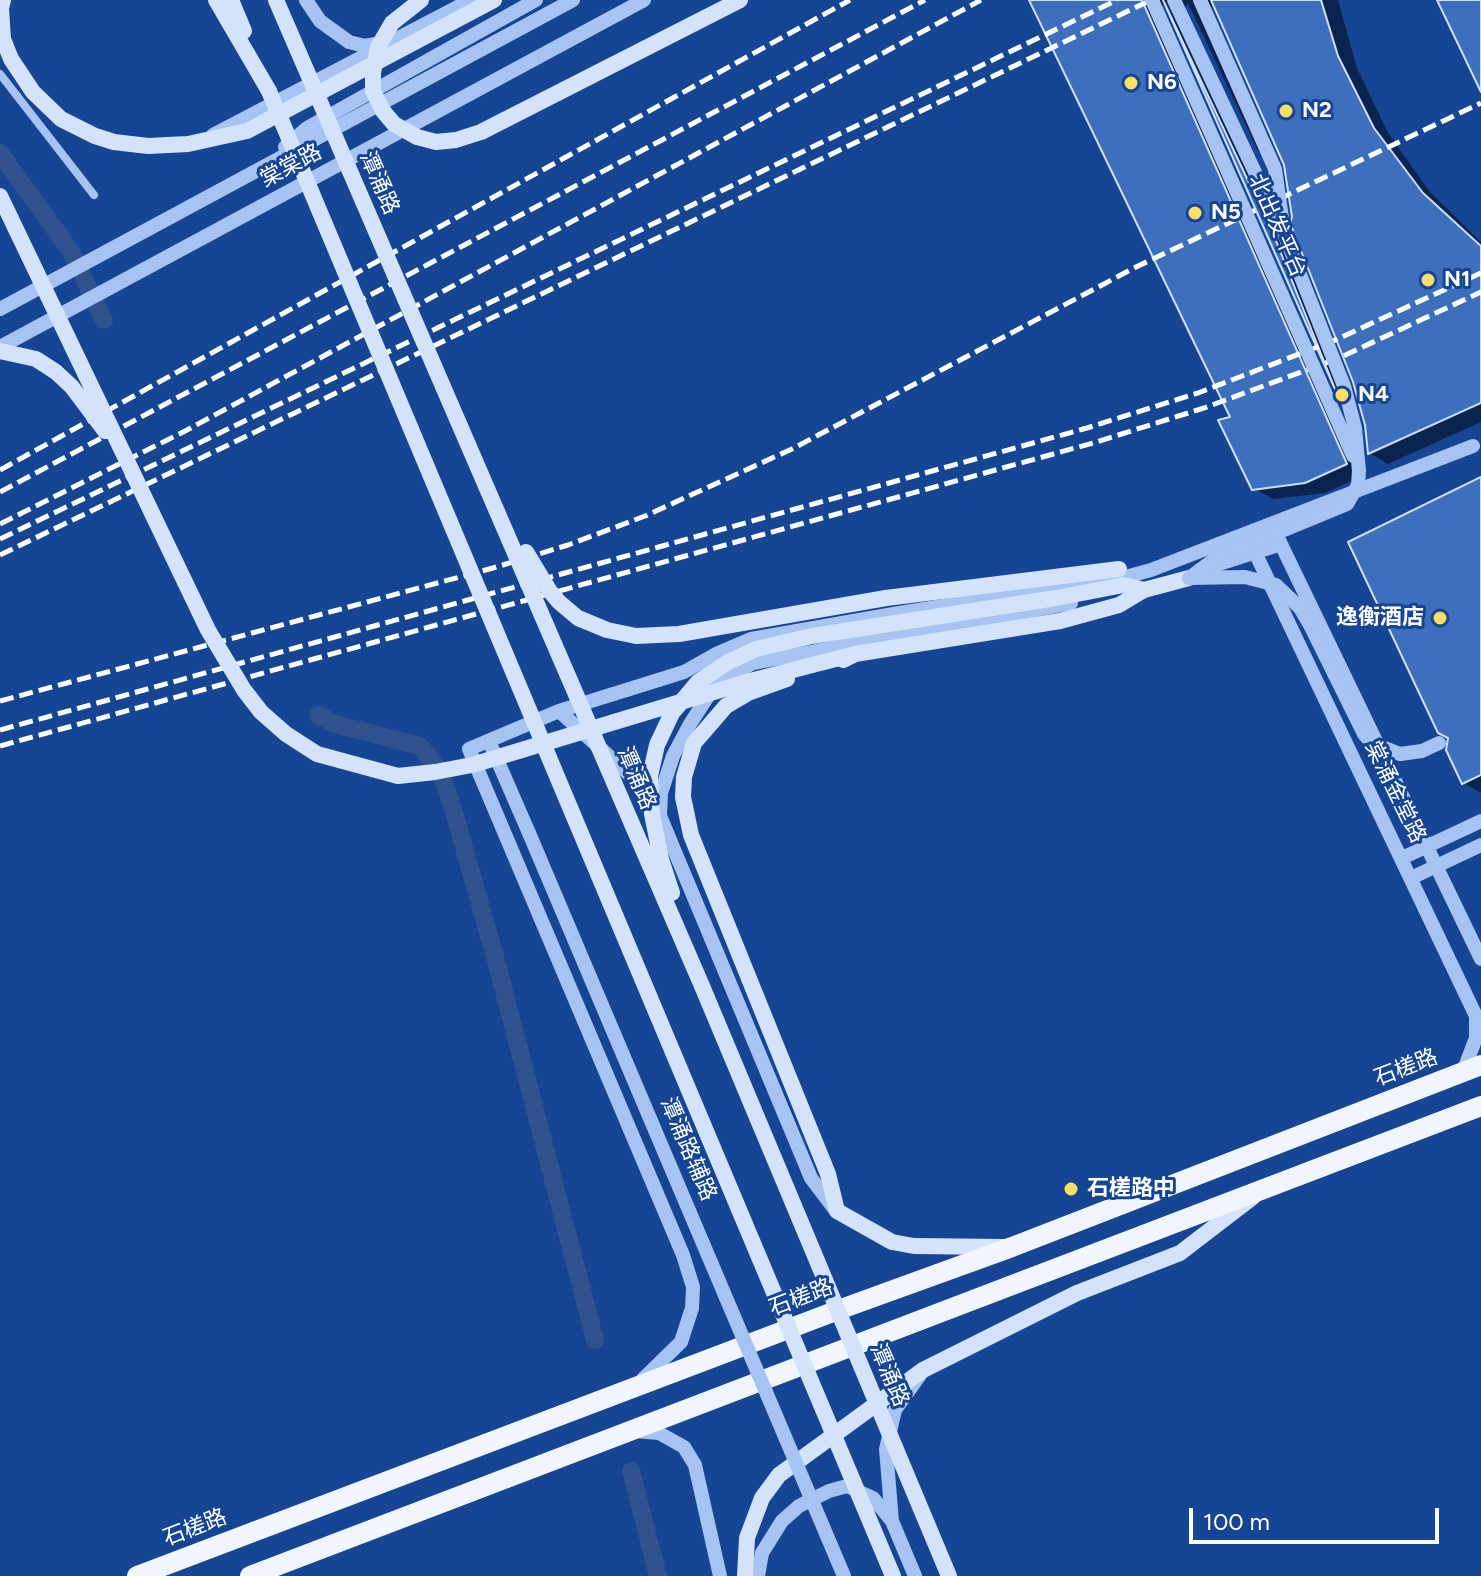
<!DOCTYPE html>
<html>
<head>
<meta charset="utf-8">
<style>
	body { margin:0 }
	#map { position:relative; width:1481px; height:1576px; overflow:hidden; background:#164594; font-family:Figtree,sans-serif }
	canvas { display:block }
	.scale { position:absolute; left:1189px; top:1508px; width:250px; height:36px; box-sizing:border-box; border:4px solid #fff; border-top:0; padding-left:10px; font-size:24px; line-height:28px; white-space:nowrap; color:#fff; -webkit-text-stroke:6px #164594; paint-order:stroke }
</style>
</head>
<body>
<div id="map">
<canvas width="1481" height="1576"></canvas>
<div class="scale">100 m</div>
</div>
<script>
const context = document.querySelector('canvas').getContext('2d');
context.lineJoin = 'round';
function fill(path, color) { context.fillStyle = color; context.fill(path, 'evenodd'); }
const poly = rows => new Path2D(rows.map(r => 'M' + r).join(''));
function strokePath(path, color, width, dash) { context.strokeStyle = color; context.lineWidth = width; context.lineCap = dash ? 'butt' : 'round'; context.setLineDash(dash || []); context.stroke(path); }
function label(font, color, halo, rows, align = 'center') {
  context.font = font + ' Figtree,"Noto Sans SC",sans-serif'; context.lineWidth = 6; context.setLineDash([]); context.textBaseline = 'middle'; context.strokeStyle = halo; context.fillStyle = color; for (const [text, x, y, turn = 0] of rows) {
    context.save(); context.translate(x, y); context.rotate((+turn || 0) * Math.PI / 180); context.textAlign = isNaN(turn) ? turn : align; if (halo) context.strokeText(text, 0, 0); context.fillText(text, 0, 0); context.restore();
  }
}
fill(poly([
	[1031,0,1338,0,1357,68,1388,133,1430,192,1481,242,1481,422,1388,464,1369,453,1367,425,1355,382,1294,217,1286,165,1214,2,1209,9,1273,160,1258,151,1188,3,1182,12,1351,397,1336,388,1166,2,1162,6,1161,16,1365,475,1325,493,1273,499,1253,488,1232,418],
	[1481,479,1481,793,1464,783]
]), '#0007');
strokePath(poly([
	[0,153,70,250,104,320],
	[318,715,335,724,420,746,439,770,450,798,497,964,595,1340],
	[631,1471,658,1576]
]), '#2f518c', 18);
const building = poly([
	[1029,0,1142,0,1347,464,1305,483,1252,490,1218,420,1230,417,1029,0],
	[1163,0,1275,238,1335,389,1163,0],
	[1211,0,1321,0,1338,56,1374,128,1423,193,1481,246,1481,403,1368,454,1365,425,1353,382,1290,223,1292,217,1284,165,1211,0],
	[1437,0,1481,0,1481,92,1437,0],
	[1481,477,1481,775,1462,784,1446,750,1448,738,1438,733,1348,542,1481,477]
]);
fill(building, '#3e6fbc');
strokePath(building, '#cddffc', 2);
strokePath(poly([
	[0,74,94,195]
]), '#a6c3f1', 8);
strokePath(poly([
	[306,0,320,21,349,42,365,46,381,43],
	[213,135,471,0],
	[285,147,307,128,536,0],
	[0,309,573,0],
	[0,347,644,0],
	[1278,538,1481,959],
	[1252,546,1476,1016,1476,1038,1463,1072],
	[1200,570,1281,544],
	[559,711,632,777,660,816,811,1178,836,1211],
	[492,748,529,833],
	[1400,754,1422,751,1439,743],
	[660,816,661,793,673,756,690,724,716,684,753,663,1071,603],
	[1402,858,1481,821],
	[1411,878,1481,845],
	[643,1379,681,1342,692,1308,693,1287,683,1255,469,749,559,711,684,672,716,654,751,639,899,613,1122,578,1151,570,1473,446],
	[635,1431,659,1433,684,1447,695,1465,720,1576],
	[892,1521,886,1449,895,1410,920,1375],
	[758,1576,762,1553,782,1521,799,1506,829,1491,847,1486,873,1498,892,1521,915,1576]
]), '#a6c3f1', 14);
strokePath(poly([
	[3,0,1,8,3,39,11,59,33,92,61,119,95,136,114,142,148,146,188,144,247,131,494,0],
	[216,0,269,91],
	[231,0,244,31],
	[843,660,855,654,1060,621,1119,605,1144,590,1189,578],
	[787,679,748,693,726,706,694,743,684,777,683,797,691,835,828,1174,837,1211,892,1242,914,1246,1003,1247],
	[745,1576,747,1538,762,1498,779,1475,923,1370,1077,1293,1180,1253,1253,1197]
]), '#d4e3fc', 16);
strokePath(poly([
	[137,1576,841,1309,1012,1247,1481,1065],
	[250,1576,1481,1106]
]), '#f0f5ff', 20);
strokePath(poly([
	[0,470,850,0],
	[0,492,925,0],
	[0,524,187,430,981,0],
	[0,539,1117,0],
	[0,555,1151,0],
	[0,701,493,568,568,545,645,516,792,449,1136,267,1481,103],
	[0,730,1087,428,1198,393,1333,341,1481,273],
	[0,746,1093,443,1204,408,1339,358,1481,292]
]), '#fff', 5, [14, 6]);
strokePath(poly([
	[1152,0,1353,456],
	[1174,0,1284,234,1344,386,1355,428,1359,471,1358,485,1347,504,1216,558,1189,578],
	[1200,0,1275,169,1282,218],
	[1189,578,1245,577,1276,585,1300,608,1310,625,1364,734,1372,743,1400,754],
	[529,833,844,1576]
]), '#a6c3f1', 14);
strokePath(poly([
	[276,0,702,986,949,1576],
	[421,0,392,23,378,47,373,73,373,91,383,111,394,124,417,137,436,142,456,140,481,132,740,0],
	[269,91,893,1576],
	[0,196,208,630,244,690,261,712,286,734,317,754,398,776,435,772,472,765,750,681,855,654],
	[0,351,36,359,56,372,72,387,105,431],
	[526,552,549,590,559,602,578,618,607,630,636,636,679,634,886,598,1119,569],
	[672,893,661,859,652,814,650,776,657,745,672,713,698,682,728,662,756,649,812,636,1056,598,1124,585,1144,590]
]), '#d4e3fc', 16);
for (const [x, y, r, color] of [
	[1131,83,8,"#fd6"],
	[1286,111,8,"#fd6"],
	[1195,213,8,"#fd6"],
	[1428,280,8,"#fd6"],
	[1342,395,8,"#fd6"],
	[1440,618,8,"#fd6"],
	[1071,1189,8,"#fd6"]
]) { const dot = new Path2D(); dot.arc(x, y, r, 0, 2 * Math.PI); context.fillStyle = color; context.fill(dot); strokePath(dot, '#164594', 3); }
label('bold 22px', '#fff', '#164594', [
	["N6",1147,83],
	["N2",1302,111],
	["N5",1211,213],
	["N1",1444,280],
	["N4",1358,395],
	["逸衡酒店",1424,618,"right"],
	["石槎路中",1087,1189]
], 'left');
label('22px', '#fff', '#164594', [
	["棠棠路",291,166,-28],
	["潭涌路",379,183,66],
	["北出发平台",1277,226,66],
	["潭涌路",636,778,67],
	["棠涌金堂路",1395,792,64],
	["石槎路",1406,1068,-21],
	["潭涌路辅路",688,1149,67],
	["石槎路",801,1298,-21],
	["潭涌路",889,1375,67],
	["石槎路",195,1528,-21]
]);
</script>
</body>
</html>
